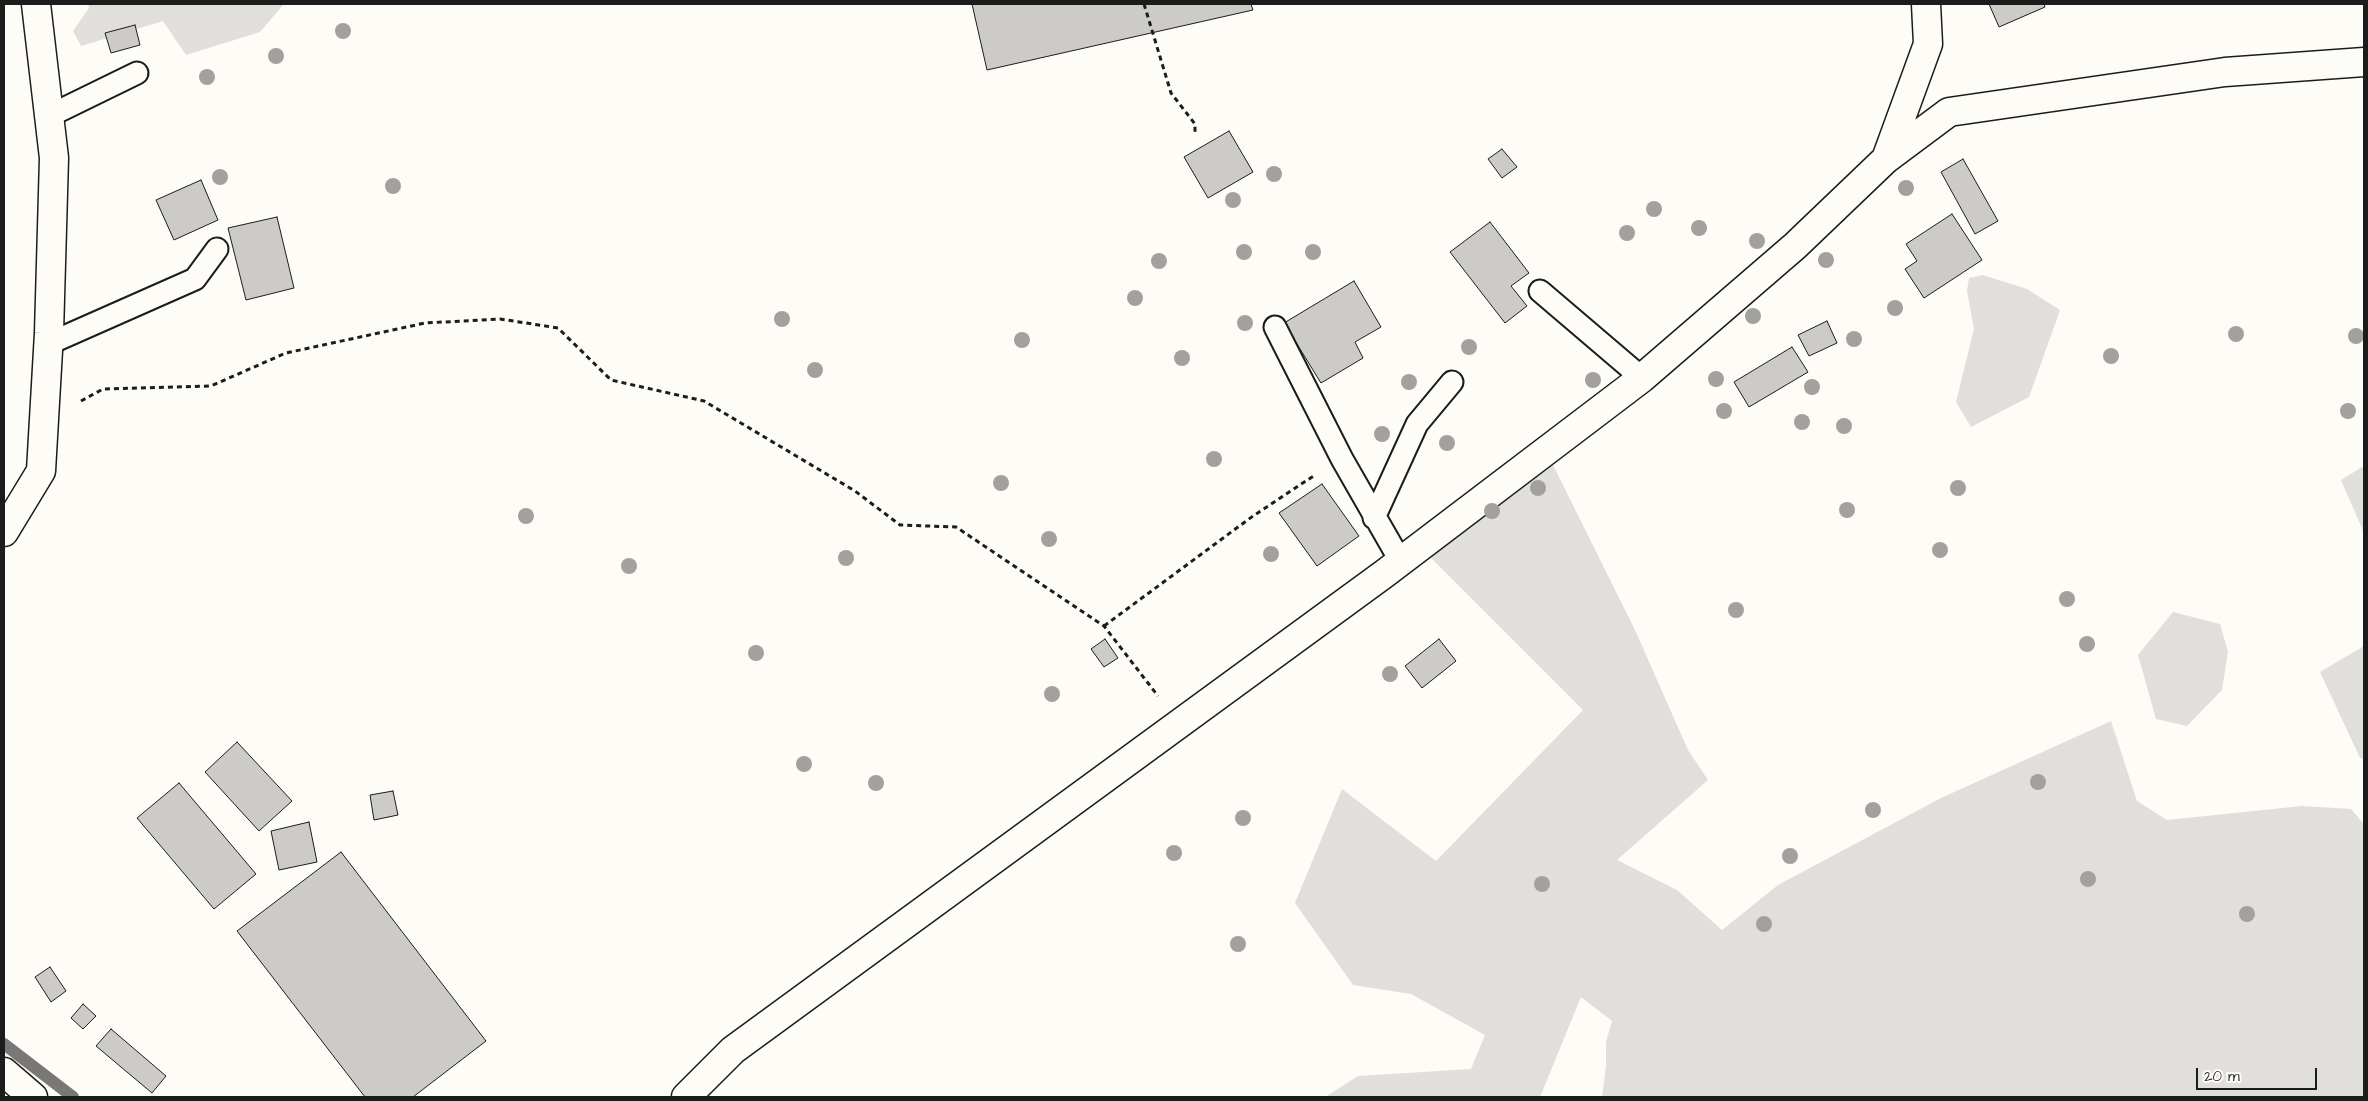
<!DOCTYPE html>
<html>
<head>
<meta charset="utf-8">
<style>
	body { margin:0 }
	#map { position:relative; width:2368px; height:1101px; overflow:hidden; background:#fdfcf7; font-family:"Architects Daughter",sans-serif }
	canvas { display:block }
	.frame { position:absolute; inset:0; border:5px solid #1c1c1c; pointer-events:none }
	.scale { position:absolute; left:2196px; top:1068px; width:121px; height:22px; box-sizing:border-box; border:2px solid #1c1c1c; border-top:0; padding-left:6px; font-size:15px; line-height:18px; white-space:nowrap; color:#1c1c1c; -webkit-text-stroke:4px #fdfcf7; paint-order:stroke }
</style>
</head>
<body>
<div id="map">
<canvas width="2368" height="1101"></canvas>
<div class="frame"></div>
<div class="scale">20 m</div>
</div>
<script>
const context = document.querySelector('canvas').getContext('2d');
context.lineJoin = 'round';
function fill(path, color) { context.fillStyle = color; context.fill(path, 'evenodd'); }
const poly = rows => new Path2D(rows.map(r => 'M' + r).join(''));
function strokePath(path, color, width, dash) { context.strokeStyle = color; context.lineWidth = width; context.lineCap = dash ? 'butt' : 'round'; context.setLineDash(dash || []); context.stroke(path); }
fill(poly([
	[88,4,281,4,283,5,260,32,186,55,163,21,81,46,73,31,89,8],
	[1983,275,2027,289,2060,310,2029,397,1971,427,1956,402,1974,329,1967,291,1969,278],
	[1553,465,1635,630,1688,750,1708,780,1617,860,1677,890,1722,930,1778,885,1941,798,2111,721,2137,801,2167,820,2302,806,2351,809,2364,824,2364,1097,1602,1097,1606,1066,1606,1042,1612,1021,1581,997,1540,1097,1325,1097,1358,1076,1471,1069,1485,1035,1411,994,1353,985,1295,903,1342,789,1436,861,1583,710,1430,557],
	[2362,467,2364,467,2364,533,2341,480],
	[2173,612,2220,624,2228,652,2222,690,2187,726,2156,719,2138,655],
	[2364,646,2364,759,2360,758,2320,672]
]), '#e0dfdb');
strokePath(poly([
	[4,1044,73,1097]
]), '#797876', 12);
const building = poly([
	[972,4,1251,4,1253,10,987,70,972,4],
	[1989,4,2044,4,2045,7,1999,27,1989,4],
	[135,25,140,45,111,53,105,33,135,25],
	[1229,131,1253,172,1208,198,1184,157,1229,131],
	[1502,149,1517,167,1502,178,1488,159,1502,149],
	[1963,159,1998,221,1975,234,1941,172,1963,159],
	[201,180,218,220,174,240,156,200,201,180],
	[1952,214,1982,260,1924,298,1905,269,1917,261,1906,244,1952,214],
	[277,217,294,288,246,300,228,228,277,217],
	[1490,222,1529,273,1511,286,1527,306,1505,323,1450,252,1490,222],
	[1354,281,1381,327,1355,342,1363,358,1321,383,1284,323,1354,281],
	[1827,321,1837,343,1809,356,1798,335,1827,321],
	[1792,347,1808,372,1749,407,1734,382,1792,347],
	[1322,484,1359,536,1317,566,1279,513,1322,484],
	[1105,639,1118,658,1104,667,1091,649,1105,639],
	[1439,639,1456,661,1422,688,1405,666,1439,639],
	[237,742,292,801,259,831,205,772,237,742],
	[179,783,256,874,214,909,137,818,179,783],
	[393,791,398,815,374,820,370,795,393,791],
	[309,822,317,862,279,870,271,831,309,822],
	[341,852,486,1041,413,1097,365,1097,237,931,341,852],
	[50,967,66,991,51,1002,35,977,50,967],
	[83,1004,96,1016,83,1029,71,1018,83,1004],
	[111,1029,166,1076,152,1093,96,1046,111,1029]
]);
fill(building, '#cccbc8');
strokePath(building, '#1c1c1c', 1);
const service = poly([
	[49,116,137,73],
	[1540,291,1642,378],
	[1275,327,1342,459,1401,562],
	[48,344,195,279,217,249],
	[1374,518,1417,424,1452,382]
]);
const minor = poly([
	[1886,159,1949,112,2225,72,2364,62],
	[4,532,41,471,49,333,54,158,36,4],
	[686,1097,733,1050,1384,574,1642,378,1795,246,1886,159,1928,44,1926,4]
]);
const secondary = poly([
	[4,1072,33,1097]
]);
strokePath(service, '#1c1c1c', 25);
strokePath(minor, '#1c1c1c', 31);
strokePath(secondary, '#1c1c1c', 31);
strokePath(poly([
	[1144,4,1171,93,1195,124,1195,133],
	[81,401,103,389,211,386,286,353,425,323,500,319,558,328,611,380,704,401,855,491,900,525,956,527,1104,626,1158,696],
	[1104,626,1253,516,1315,475]
]), '#1c1c1c', 3, [5, 4]);
strokePath(service, '#fdfcf7', 21);
strokePath(minor, '#fdfcf7', 28);
strokePath(secondary, '#fdfcf7', 28);
context.fillStyle = '#a2a19e';
for (const [x, y] of [
	[343,31],
	[276,56],
	[207,77],
	[1274,174],
	[220,177],
	[393,186],
	[1906,188],
	[1233,200],
	[1654,209],
	[1699,228],
	[1627,233],
	[1757,241],
	[1244,252],
	[1313,252],
	[1826,260],
	[1159,261],
	[1135,298],
	[1895,308],
	[1753,316],
	[782,319],
	[1245,323],
	[2236,334],
	[2356,336],
	[1854,339],
	[1022,340],
	[1469,347],
	[2111,356],
	[1182,358],
	[815,370],
	[1716,379],
	[1593,380],
	[1409,382],
	[1812,387],
	[1724,411],
	[2348,411],
	[1802,422],
	[1844,426],
	[1382,434],
	[1447,443],
	[1214,459],
	[1001,483],
	[1538,488],
	[1958,488],
	[1847,510],
	[1492,511],
	[526,516],
	[1049,539],
	[1940,550],
	[1271,554],
	[846,558],
	[629,566],
	[2067,599],
	[1736,610],
	[2087,644],
	[756,653],
	[1390,674],
	[1052,694],
	[804,764],
	[2038,782],
	[876,783],
	[1873,810],
	[1243,818],
	[1174,853],
	[1790,856],
	[2088,879],
	[1542,884],
	[2247,914],
	[1764,924],
	[1238,944]
]) { context.beginPath(); context.arc(x, y, 8, 0, 2 * Math.PI); context.fill(); }
</script>
</body>
</html>
